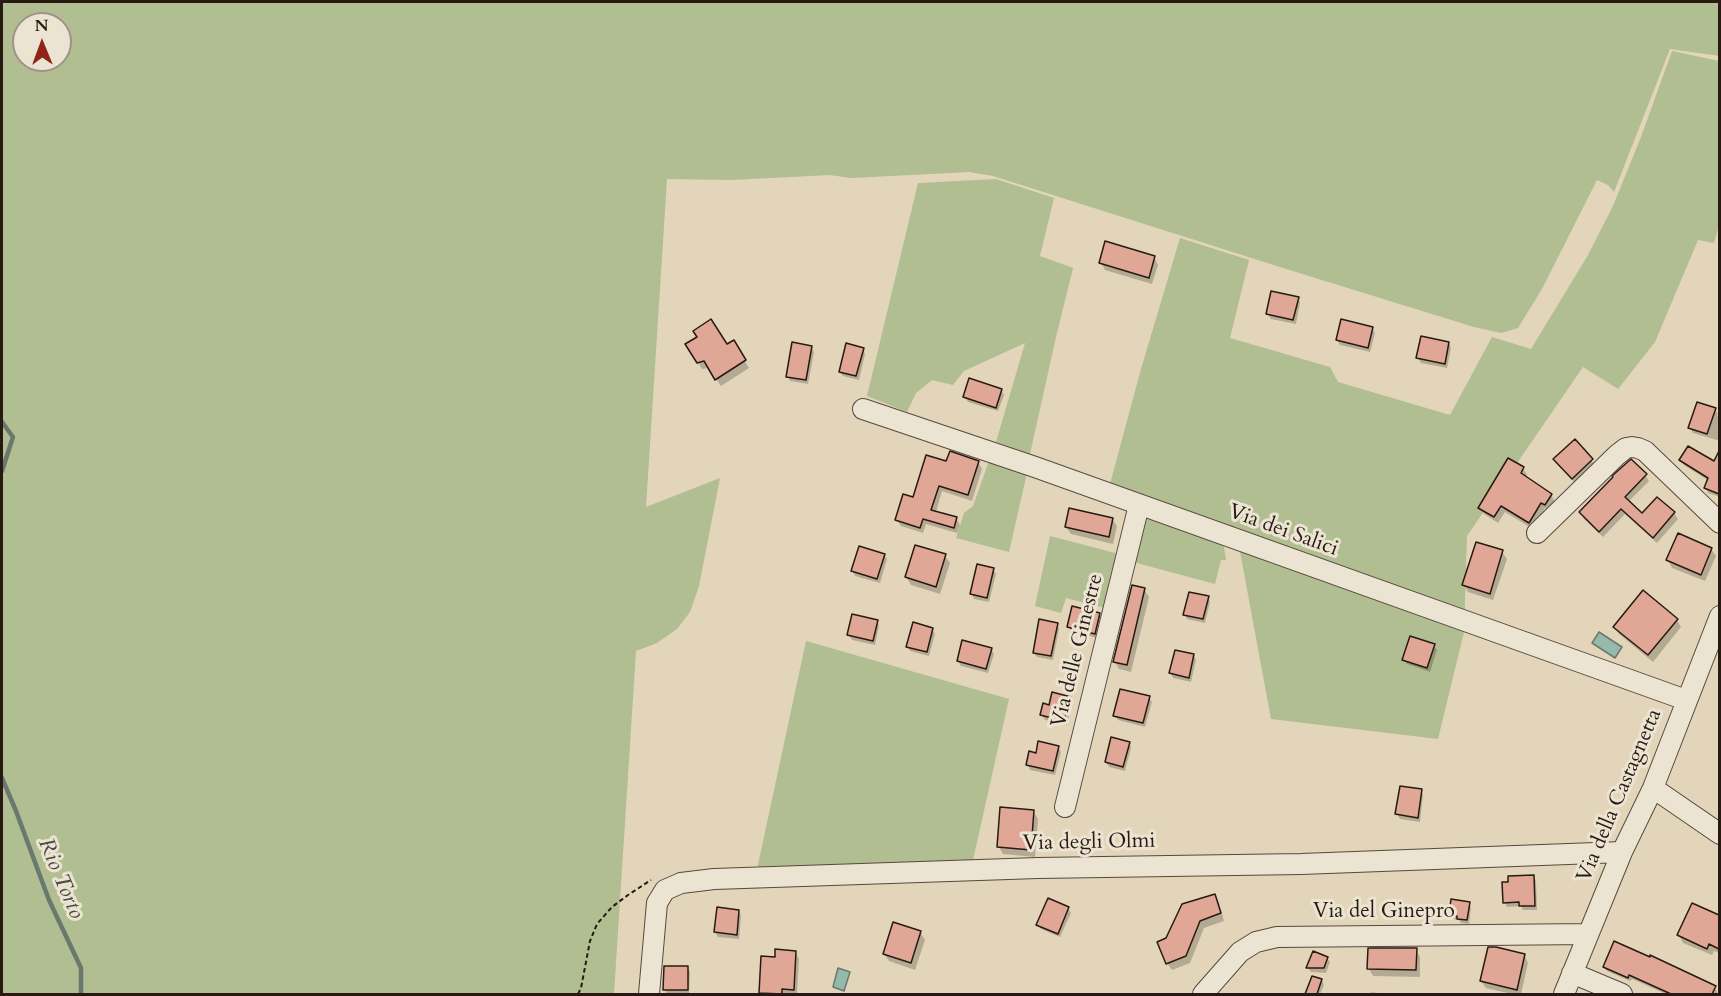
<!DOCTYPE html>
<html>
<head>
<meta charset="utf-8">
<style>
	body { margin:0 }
	#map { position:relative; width:1721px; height:996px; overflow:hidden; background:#e2d5b9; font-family:Cardo,serif }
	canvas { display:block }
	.frame { position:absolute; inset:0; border:3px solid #281a12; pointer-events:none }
	.north { position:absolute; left:12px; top:12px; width:60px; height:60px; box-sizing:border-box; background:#ece4d2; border:2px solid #9e9385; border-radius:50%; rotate:359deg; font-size:16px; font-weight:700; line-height:24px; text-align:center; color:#281a12 }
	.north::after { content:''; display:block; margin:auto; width:21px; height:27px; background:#8f2418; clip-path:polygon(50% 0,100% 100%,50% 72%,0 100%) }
</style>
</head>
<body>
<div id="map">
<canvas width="1721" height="996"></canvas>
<div class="frame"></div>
<div class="north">N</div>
</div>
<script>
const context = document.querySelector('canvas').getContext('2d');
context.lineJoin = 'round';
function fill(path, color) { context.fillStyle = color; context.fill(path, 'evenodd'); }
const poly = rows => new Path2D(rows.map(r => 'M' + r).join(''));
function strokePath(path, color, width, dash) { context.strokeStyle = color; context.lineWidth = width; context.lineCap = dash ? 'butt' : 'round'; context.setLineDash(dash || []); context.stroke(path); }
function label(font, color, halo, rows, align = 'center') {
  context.font = font + ' Cardo,serif'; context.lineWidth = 6; context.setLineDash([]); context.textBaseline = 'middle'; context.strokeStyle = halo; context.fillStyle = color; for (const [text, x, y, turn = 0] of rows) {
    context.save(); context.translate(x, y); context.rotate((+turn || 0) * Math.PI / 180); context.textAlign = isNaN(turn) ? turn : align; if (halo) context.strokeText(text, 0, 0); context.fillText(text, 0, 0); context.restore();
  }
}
fill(poly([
	[2,2,1719,2,1720,56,1670,49,1614,192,1608,185,1597,180,1542,289,1518,328,1501,333,1474,327,1283,268,993,176,969,172,851,178,830,175,731,180,667,179,646,507,720,478,699,586,690,612,677,629,657,643,636,651,614,994,2,994],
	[24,24,60,24,60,60,24,60],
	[1672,51,1719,61,1720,222,1714,243,1698,240,1655,342,1618,389,1583,367,1467,536,1464,632,1438,739,1271,719,1236,530,1110,484,1141,369,1180,238,1249,260,1230,338,1330,367,1338,382,1450,415,1492,337,1531,349,1588,255,1613,206,1641,137],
	[996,179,1054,198,1040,256,1073,268,1056,337,1030,454,996,442,1025,343,964,371,953,385,932,380,916,393,907,412,867,396,918,183],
	[990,458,1027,473,1009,552,956,538,964,513,973,506],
	[1145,513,1223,541,1226,560,1221,560,1215,584,1133,562],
	[1050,536,1119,554,1105,608,1066,598,1061,613,1035,606],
	[806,641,1009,699,971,869,756,874]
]), '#b0be91');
const water = poly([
	[1599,632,1622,647,1615,658,1592,643,1599,632],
	[838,968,850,972,844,991,833,987,838,968]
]);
fill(water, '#95b9ab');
strokePath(water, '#69796e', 1.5);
fill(poly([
	[1154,257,1158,265,1152,284,1105,270,1101,263],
	[1298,298,1300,303,1296,324,1271,319,1268,314],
	[1372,328,1375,333,1370,352,1340,345,1337,340],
	[733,342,749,368,721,386,709,368,702,369,687,345,727,346],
	[1449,343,1451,348,1447,368,1421,363,1418,358],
	[811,347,814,352,808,384,790,381,788,376],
	[863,349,865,354,859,380,843,376,840,372],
	[1001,390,1004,395,998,411,968,402,965,397],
	[1715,410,1718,414,1717,416,1720,417,1720,441,1693,433,1690,428],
	[1574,441,1595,465,1575,483,1555,460],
	[1720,449,1720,497,1708,493,1706,488,1709,481,1684,465,1681,460,1714,465],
	[978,462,982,469,972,501,942,491,936,512,956,518,960,525,957,533,926,524,923,533,901,526,897,520,914,499,947,463],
	[1523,468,1527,475,1525,478,1551,495,1555,502,1549,511,1545,508,1533,529,1505,512,1498,523,1484,514,1480,508],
	[1645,475,1649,481,1628,502,1642,515,1657,499,1674,513,1678,519,1657,543,1625,514,1603,537,1584,519,1581,513],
	[1112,519,1117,526,1113,544,1071,534,1066,527],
	[1711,549,1716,556,1705,581,1672,568,1668,560],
	[1502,552,1507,559,1493,600,1468,592,1464,585],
	[884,555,887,559,880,583,855,576,853,571],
	[945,556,950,563,940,594,911,585,906,577],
	[993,569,996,574,989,602,974,599,972,594],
	[1144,589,1149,597,1131,672,1119,669,1115,662],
	[1208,598,1210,602,1205,623,1187,619,1185,614],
	[1099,614,1102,619,1097,638,1071,631,1069,627],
	[1677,620,1681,627,1653,662,1619,634,1615,627],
	[877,621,879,626,875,645,852,640,849,635],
	[1057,624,1059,629,1053,660,1037,657,1034,653],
	[932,629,935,634,929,656,910,651,908,647],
	[1434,646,1437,650,1430,672,1407,664,1404,659],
	[991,649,994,654,988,673,961,666,958,661],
	[1194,656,1196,660,1191,682,1173,678,1171,673],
	[1149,698,1152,702,1145,727,1118,720,1115,715],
	[1070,699,1072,703,1067,725,1045,720,1042,715],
	[1129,743,1131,748,1125,771,1109,767,1106,762],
	[1058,747,1061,752,1055,775,1030,770,1028,765,1037,754],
	[1421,790,1423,795,1420,822,1400,819,1397,814],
	[1033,811,1038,819,1035,857,1003,854,999,847],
	[1533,876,1536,881,1537,910,1523,910,1521,906,1507,907,1505,902],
	[1214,895,1219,903,1224,921,1204,928,1190,963,1172,970,1167,963,1168,939],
	[1469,903,1471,908,1469,924,1461,923,1459,920,1453,919,1450,915],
	[1692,905,1720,917,1720,953,1714,951,1712,955,1683,943,1679,935],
	[1068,908,1071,913,1060,937,1041,929,1038,925],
	[739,911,741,916,739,939,718,937,715,932],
	[920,932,925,940,915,970,889,961,884,954],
	[1416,950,1420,957,1420,977,1373,976,1369,969],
	[795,952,799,959,797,994,761,994,762,958,776,959],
	[1524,955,1528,963,1521,994,1512,994,1486,988,1481,981],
	[1327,958,1330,962,1326,973,1311,972,1308,968],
	[1604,966,1715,987,1717,992,1716,994,1666,994,1632,979,1630,981,1607,971],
	[687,968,690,972,689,994,667,994,665,989],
	[1322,980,1324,985,1320,994,1308,994,1307,993],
	[1371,992,1383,994,1370,994]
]), '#0003');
strokePath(poly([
	[2,422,13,437,2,471],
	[2,778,16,811,49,900,81,968,81,994]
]), '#69796e', 4.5);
const building = poly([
	[1105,241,1155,256,1149,278,1099,263,1105,241],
	[1271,291,1299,297,1293,320,1266,314,1271,291],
	[711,319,727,344,734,340,746,360,715,380,704,361,697,363,685,344,697,337,693,331,711,319],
	[1341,319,1373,327,1368,348,1336,340,1341,319],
	[1421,336,1449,342,1445,364,1416,358,1421,336],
	[792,342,812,346,806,380,786,377,792,342],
	[846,343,864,348,856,376,839,372,846,343],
	[969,378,1002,389,996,408,963,397,969,378],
	[1697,402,1716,408,1707,434,1688,428,1697,402],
	[1575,439,1593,459,1572,479,1553,459,1575,439],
	[1688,446,1714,461,1719,451,1719,494,1704,488,1708,478,1679,460,1688,446],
	[950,451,979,461,968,495,939,486,931,510,957,517,954,528,923,519,920,528,895,520,903,494,913,497,926,455,946,461,950,451],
	[1508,458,1524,467,1521,473,1552,494,1545,505,1541,503,1529,523,1501,506,1494,517,1478,508,1508,458],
	[1631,459,1647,474,1625,497,1642,513,1657,497,1675,512,1653,538,1621,509,1599,532,1579,512,1613,477,1612,476,1631,459],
	[1069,508,1113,518,1109,537,1065,527,1069,508],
	[1678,533,1712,548,1701,575,1666,560,1678,533],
	[1476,542,1503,550,1490,594,1462,585,1476,542],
	[915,545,946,554,936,587,905,577,915,545],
	[859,546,885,554,877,579,851,571,859,546],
	[977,564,994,568,987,598,970,594,977,564],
	[1132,585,1145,588,1127,665,1113,662,1132,585],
	[1643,590,1678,619,1648,655,1613,627,1643,590],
	[1189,592,1209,596,1203,619,1183,615,1189,592],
	[1072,606,1100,613,1095,634,1067,627,1072,606],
	[852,614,878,620,873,641,847,635,852,614],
	[1039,619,1058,623,1051,656,1033,653,1039,619],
	[913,622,933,628,927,652,906,647,913,622],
	[1410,636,1435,644,1427,668,1402,660,1410,636],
	[962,640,992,648,986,669,957,661,962,640],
	[1175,650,1194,654,1189,678,1169,673,1175,650],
	[1120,689,1150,696,1143,723,1113,716,1120,689],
	[1052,692,1071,697,1064,721,1040,715,1043,703,1049,705,1052,692],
	[1111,737,1130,742,1123,767,1105,762,1111,737],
	[1038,741,1059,746,1053,771,1026,765,1029,751,1036,753,1038,741],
	[1400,786,1422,789,1418,818,1395,814,1400,786],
	[1000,807,1034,810,1031,850,997,847,1000,807],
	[1534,875,1535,906,1519,906,1519,902,1503,903,1502,882,1508,882,1508,876,1534,875],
	[1215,894,1221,913,1200,921,1186,956,1166,964,1157,942,1166,938,1182,904,1215,894],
	[1048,898,1069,907,1058,934,1036,925,1048,898],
	[1451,899,1470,902,1467,920,1457,919,1457,916,1449,915,1451,899],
	[1692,903,1719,915,1719,949,1709,944,1707,949,1677,935,1692,903],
	[717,907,739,910,737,935,714,932,717,907],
	[893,922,921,931,911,963,883,954,893,922],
	[1614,941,1650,957,1650,955,1716,986,1712,994,1671,994,1629,975,1628,978,1603,967,1614,941],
	[1488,947,1496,947,1525,954,1517,990,1480,981,1488,947],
	[1368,948,1417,948,1416,970,1367,969,1368,948],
	[775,949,796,951,794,990,782,989,782,994,759,993,761,956,775,957,775,949],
	[1313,951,1328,957,1324,968,1306,968,1313,951],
	[664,966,688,966,688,990,663,990,664,966],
	[1312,976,1322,979,1317,994,1305,994,1312,976]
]);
fill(building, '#e0a797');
strokePath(building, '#281a12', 1.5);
const minor = poly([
	[863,409,1035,467,1686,700],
	[1537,533,1617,455,1626,448,1632,447,1638,448,1645,451,1720,523],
	[1653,788,1720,834],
	[1065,807,1139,505],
	[1572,973,1622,994],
	[649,994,657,903,665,890,681,883,714,879,1038,868,1301,864,1622,852],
	[1203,994,1240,952,1256,942,1277,937,1588,934],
	[1564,994,1622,852,1653,788,1720,616]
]);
strokePath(minor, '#56493c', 22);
strokePath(poly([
	[578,994,581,988,590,941,597,924,612,907,628,895,651,880]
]), '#281a12', 2, [4.5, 3]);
strokePath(minor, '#ece4d2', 20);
label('21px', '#281a12', '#ece4d2', [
	["Via dei Salici",1283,531,20],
	["Via delle Ginestre",1078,651,-76],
	["Via della Castagnetta",1620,796,-67],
	["Via degli Olmi",1089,843,-1],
	["Via del Ginepro",1384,912]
]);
label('italic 22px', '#494a40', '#ece4d2', [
	["Rio Torto",60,879,67]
]);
</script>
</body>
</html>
